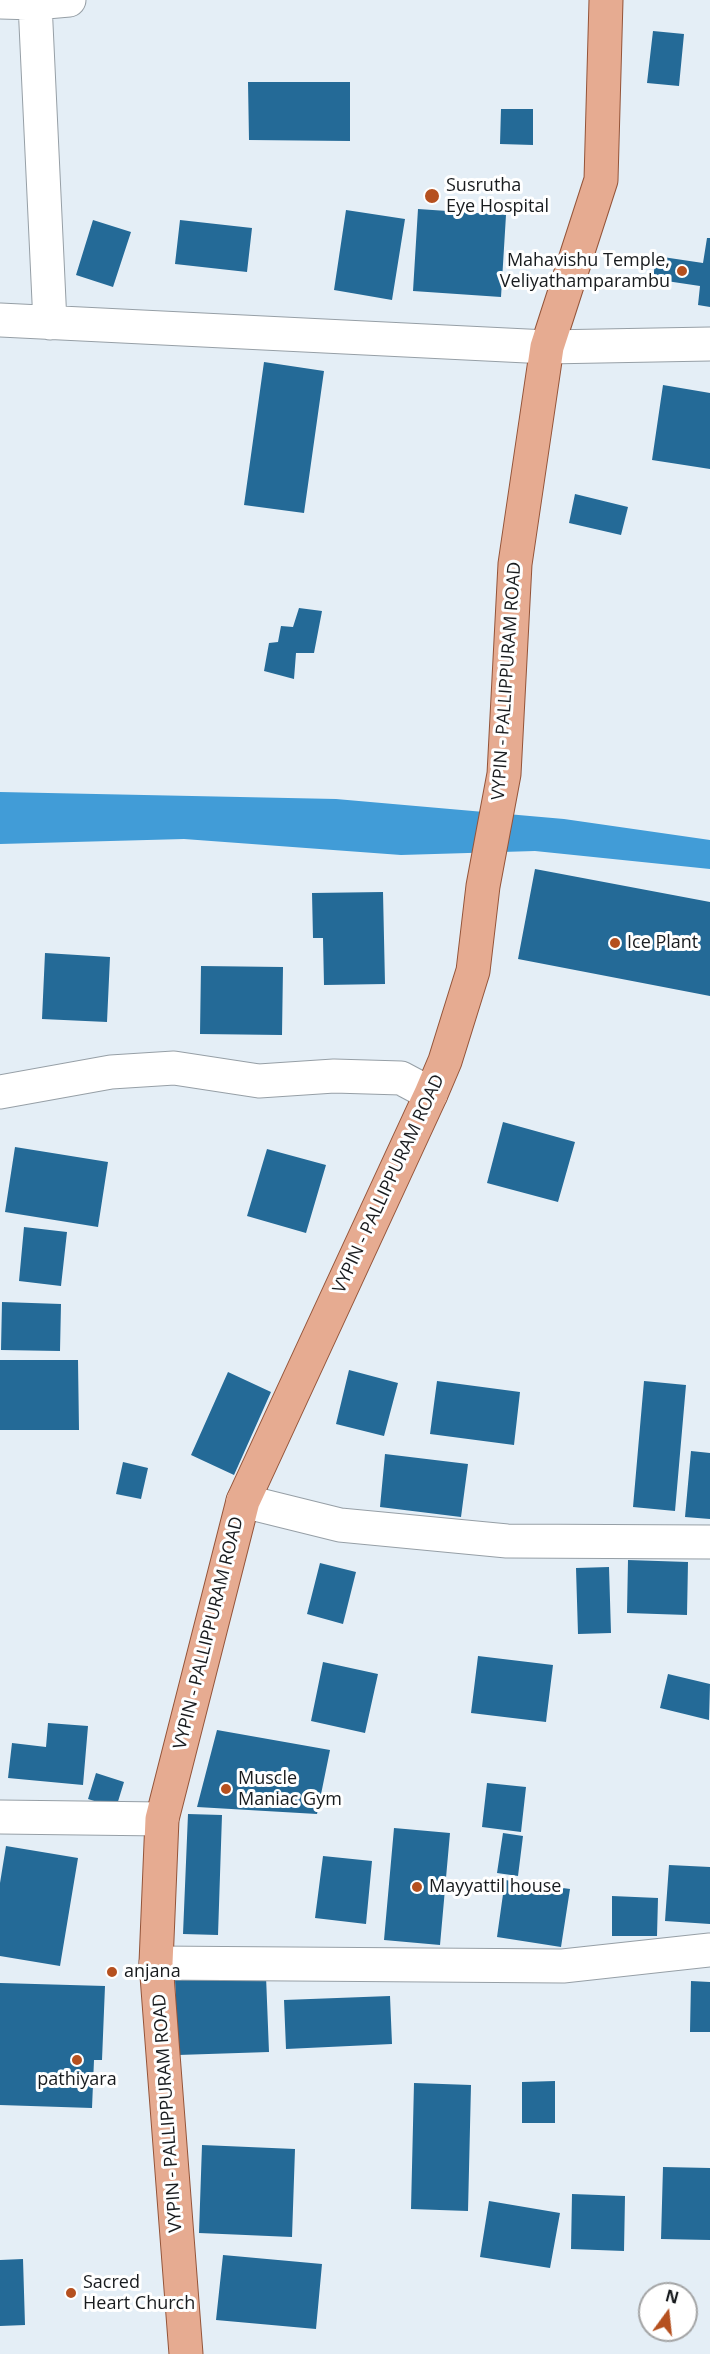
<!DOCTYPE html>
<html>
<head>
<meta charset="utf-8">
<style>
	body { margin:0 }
	#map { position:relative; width:710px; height:2354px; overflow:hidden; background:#e4eef6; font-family:"Open Sans",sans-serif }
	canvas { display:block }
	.north { position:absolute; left:638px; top:2282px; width:60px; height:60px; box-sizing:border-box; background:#fff; border:2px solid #a3a4a5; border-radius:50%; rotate:15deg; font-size:16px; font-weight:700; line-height:24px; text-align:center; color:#181b1e }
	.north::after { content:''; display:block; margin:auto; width:21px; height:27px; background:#b5501f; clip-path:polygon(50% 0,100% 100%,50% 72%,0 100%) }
</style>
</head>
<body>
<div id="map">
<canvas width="710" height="2354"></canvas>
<div class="north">N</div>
</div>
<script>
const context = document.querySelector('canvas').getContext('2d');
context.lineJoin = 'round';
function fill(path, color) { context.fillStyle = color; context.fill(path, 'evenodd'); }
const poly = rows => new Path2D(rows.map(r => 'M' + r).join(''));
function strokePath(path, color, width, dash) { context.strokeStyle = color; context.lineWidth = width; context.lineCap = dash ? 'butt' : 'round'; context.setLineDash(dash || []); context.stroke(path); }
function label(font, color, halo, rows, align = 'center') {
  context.font = font + ' "Open Sans",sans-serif'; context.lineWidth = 6; context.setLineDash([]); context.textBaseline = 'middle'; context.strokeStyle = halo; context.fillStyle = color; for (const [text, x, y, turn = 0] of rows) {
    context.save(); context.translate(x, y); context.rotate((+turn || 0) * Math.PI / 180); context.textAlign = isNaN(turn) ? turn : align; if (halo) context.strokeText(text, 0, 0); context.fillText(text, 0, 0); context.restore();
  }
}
fill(poly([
	[0,792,336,799,564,819,710,840,710,869,535,851,401,855,184,839,0,844]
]), '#419cd7');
fill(poly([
	[653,31,684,34,679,86,647,83],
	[248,82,350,82,350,141,249,140],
	[501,109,533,109,533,145,500,144],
	[418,209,506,215,501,297,413,291],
	[346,210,405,219,392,300,334,290],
	[93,220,131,232,113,287,76,275],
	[180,220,252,228,247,272,175,264],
	[707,238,710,238,710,307,698,305,700,286,653,279,656,256,703,263],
	[264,362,324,371,304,513,244,505],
	[663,385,710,393,710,469,652,460],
	[575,494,628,507,621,535,569,523],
	[299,608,322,611,314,653,296,653,294,679,264,671,269,643,278,642,281,626,293,627],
	[535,869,710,902,710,996,518,959],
	[383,892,385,984,324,985,323,938,313,938,312,893],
	[45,953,110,957,107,1022,42,1019],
	[201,966,283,967,282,1035,200,1034],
	[503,1122,575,1142,558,1202,487,1183],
	[15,1147,108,1162,98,1227,5,1212],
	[267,1149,326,1165,306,1233,247,1216],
	[24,1227,67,1232,61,1286,19,1281],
	[2,1302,61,1304,60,1351,1,1350],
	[0,1360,78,1360,79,1430,0,1430],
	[349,1370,398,1383,384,1436,336,1424],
	[228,1372,271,1392,234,1475,191,1455],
	[437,1381,520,1392,514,1445,430,1434],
	[644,1381,686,1385,675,1511,633,1507],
	[691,1451,710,1453,710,1519,685,1517],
	[385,1454,468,1464,461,1517,380,1507],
	[123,1462,148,1468,141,1499,116,1494],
	[628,1560,688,1562,687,1615,627,1613],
	[320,1563,356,1572,343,1624,307,1614],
	[609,1567,611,1633,578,1634,576,1568],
	[478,1656,553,1665,546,1722,471,1713],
	[323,1662,378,1674,365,1733,311,1721],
	[668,1674,710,1684,709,1720,660,1708],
	[48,1723,88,1726,83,1785,8,1778,12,1743,46,1747],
	[217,1730,330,1750,317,1814,197,1807],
	[96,1773,124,1782,116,1808,88,1799],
	[487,1783,526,1787,521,1832,482,1827],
	[188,1814,222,1815,218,1935,183,1934],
	[394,1828,450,1833,440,1945,384,1940],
	[503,1833,523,1836,518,1876,497,1873],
	[6,1846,78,1858,60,1966,0,1956,0,1883],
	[323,1856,372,1861,366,1924,315,1918],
	[669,1865,710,1867,710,1924,665,1921],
	[505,1880,570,1889,561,1947,497,1937],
	[612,1896,658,1898,657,1936,612,1936],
	[266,1976,269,2052,178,2055,175,1979],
	[691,1981,710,1982,710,2032,690,2032],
	[0,1983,105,1986,102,2060,94,2060,92,2108,0,2105],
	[390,1996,392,2044,286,2049,284,2000],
	[555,2081,555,2123,522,2123,522,2082],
	[414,2083,471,2085,468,2211,411,2209],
	[202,2145,295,2149,292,2237,199,2233],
	[663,2167,710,2168,710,2240,661,2239],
	[572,2194,625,2196,624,2251,571,2249],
	[489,2201,560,2213,550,2268,480,2257],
	[223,2255,322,2264,316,2329,216,2320],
	[23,2259,25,2325,0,2326,0,2260]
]), '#246a97');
const minor = poly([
	[0,2,35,3,69,0],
	[35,3,50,323],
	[0,320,547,347,710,344],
	[0,1092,111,1072,174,1068,259,1081,334,1076,401,1078,431,1094],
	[243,1501,340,1525,507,1541,710,1542],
	[0,1817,162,1819]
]);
const tertiary = poly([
	[156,1963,563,1966,710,1950]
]);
const primary = poly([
	[186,2354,156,1963,162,1819,243,1501,431,1094,445,1061,473,971,483,886,504,774,515,564,547,347,601,180,606,0]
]);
strokePath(minor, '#969fa6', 35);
strokePath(tertiary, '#969fa6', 35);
strokePath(primary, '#945439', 35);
strokePath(minor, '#fff', 33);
strokePath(tertiary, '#fff', 33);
strokePath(primary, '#e6ab91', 33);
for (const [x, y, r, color] of [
	[432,196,8,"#b5501f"],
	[682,271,6,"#b5501f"],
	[615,943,6,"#b5501f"],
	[226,1789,6,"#b5501f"],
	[417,1887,6,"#b5501f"],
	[112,1972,6,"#b5501f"],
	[77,2060,6,"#b5501f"],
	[71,2293,6,"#b5501f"]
]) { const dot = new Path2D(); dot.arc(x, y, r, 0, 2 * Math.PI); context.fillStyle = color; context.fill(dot); strokePath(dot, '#fff', 2); }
label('18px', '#181b1e', '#fff', [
	["Susrutha",446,186],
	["Eye Hospital",446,207],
	["Mahavishu Temple,",670,261,"right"],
	["Veliyathamparambu",670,282,"right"],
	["Ice Plant",627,943],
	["Muscle",238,1779],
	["Maniac Gym",238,1800],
	["Mayyattil house",429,1887],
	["anjana",124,1972],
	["pathiyara",77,2080,"center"],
	["Sacred",83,2283],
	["Heart Church",83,2304]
], 'left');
label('18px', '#181b1e', '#fff', [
	["VYPIN - PALLIPPURAM ROAD",507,681,-86],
	["VYPIN - PALLIPPURAM ROAD",389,1184,-65],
	["VYPIN - PALLIPPURAM ROAD",209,1633,-76],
	["VYPIN - PALLIPPURAM ROAD",168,2113,-94]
]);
</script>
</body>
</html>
